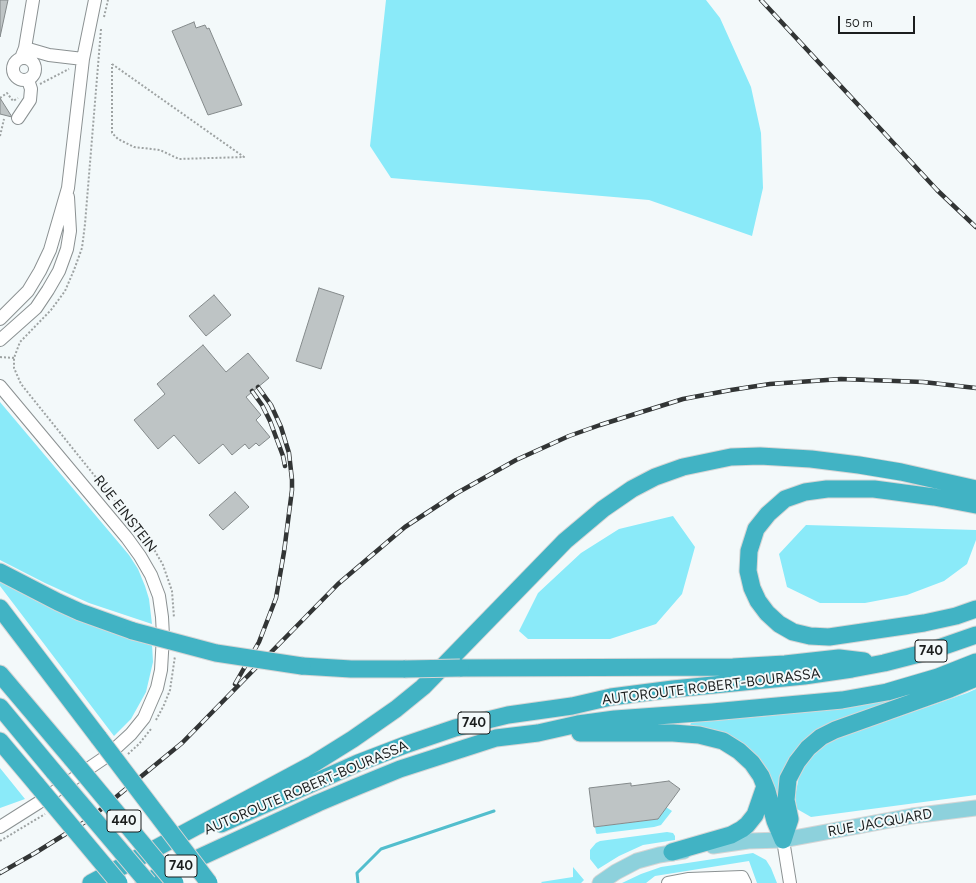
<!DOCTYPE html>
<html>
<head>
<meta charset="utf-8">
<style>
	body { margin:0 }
	#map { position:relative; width:976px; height:883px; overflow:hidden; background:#f3f9fa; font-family:Figtree,sans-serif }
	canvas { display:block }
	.scale { position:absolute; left:838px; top:16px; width:77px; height:18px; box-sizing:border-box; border:2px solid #1b1e1e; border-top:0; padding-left:5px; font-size:12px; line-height:14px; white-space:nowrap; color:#1b1e1e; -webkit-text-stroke:3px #f3f9fa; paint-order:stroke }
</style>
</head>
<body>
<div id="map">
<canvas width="976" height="883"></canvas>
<div class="scale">50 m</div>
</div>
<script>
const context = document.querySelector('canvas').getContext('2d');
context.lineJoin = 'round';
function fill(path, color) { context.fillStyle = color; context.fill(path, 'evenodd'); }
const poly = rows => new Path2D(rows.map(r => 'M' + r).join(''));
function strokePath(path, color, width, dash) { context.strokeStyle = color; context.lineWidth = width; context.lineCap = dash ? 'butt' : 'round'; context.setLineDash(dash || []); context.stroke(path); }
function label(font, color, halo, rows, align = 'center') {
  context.font = font + ' Figtree,sans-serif'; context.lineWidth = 4; context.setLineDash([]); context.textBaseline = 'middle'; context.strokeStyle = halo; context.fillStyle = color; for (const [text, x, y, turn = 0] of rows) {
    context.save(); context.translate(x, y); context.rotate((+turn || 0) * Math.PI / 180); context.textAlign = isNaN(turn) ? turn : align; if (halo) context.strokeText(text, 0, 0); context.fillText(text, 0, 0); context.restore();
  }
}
fill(poly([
	[386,0,706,0,720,18,751,87,761,133,763,188,752,236,649,200,391,178,370,146],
	[0,402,129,555,138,569,145,586,149,599,152,624,89,603,45,583,0,560],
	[673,516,695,547,682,594,656,624,610,639,528,639,519,631,538,593,581,553,619,529],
	[806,525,976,530,976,540,967,564,944,581,907,595,865,603,820,603,787,587,779,554],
	[0,580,152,644,153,662,146,692,131,719,114,736,0,586],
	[976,689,976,795,811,817,797,809,795,797,799,776,809,757,830,741,967,693],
	[908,695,813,734,801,743,791,755,785,768,779,792,774,793,729,736,716,730,690,726,691,722,767,716,853,707],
	[0,768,25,799,0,808],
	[666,807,672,811,661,825,654,827,597,834,596,833,595,827,658,819],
	[667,832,673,833,675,836,675,840,643,845,619,856,598,869,590,859,590,850,596,843,600,841],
	[753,853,766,860,771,868,777,883,757,883,749,861,655,876,646,883,622,883,641,874,661,867],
	[573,867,584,880,581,883,542,883,541,882,573,877]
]), '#8aeaf9');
strokePath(poly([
	[358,883,357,873,381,849,494,811]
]), '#52becd', 3);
const building = poly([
	[0,0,8,0,0,37,0,0],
	[194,22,196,28,205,25,207,29,209,28,242,105,208,115,172,31,194,22],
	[0,98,12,117,0,114,0,98],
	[319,288,344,296,321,369,296,361,319,288],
	[214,295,231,315,206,336,189,316,214,295],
	[203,345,226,372,248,353,269,378,246,397,261,415,256,420,270,437,259,446,256,443,249,449,245,444,232,455,223,444,199,464,174,435,158,449,134,420,165,394,157,384,203,345],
	[235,492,249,507,223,530,209,515,235,492],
	[669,781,680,789,658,819,594,827,589,788,631,783,631,786,669,781]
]);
fill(building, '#bec4c5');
strokePath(building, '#848a8b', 1);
const minor = poly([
	[25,48,49,55,83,59],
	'13 69a11 11 0 1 1 22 0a11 11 0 1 1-22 0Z',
	[21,58,25,48,33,0],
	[18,118,30,100,31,89,28,80],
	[0,319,28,291,40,271,50,250,68,188,83,59,95,0],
	[0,340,36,308,48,290,59,271,67,249,70,231,68,197],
	[0,386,127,538,140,556,151,575,159,596,162,617,163,636,161,670,157,688,144,718,131,734,107,756,38,803,0,827],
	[783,840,790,883],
	[668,883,689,879,742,877,745,883]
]);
const major = poly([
	[713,846,748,841,783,840,912,816,976,808],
	[600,883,616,872,637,861,659,855,684,851]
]);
const highway = poly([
	[976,505,934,497,874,489,827,489,805,492,785,499,768,514,756,529,749,551,748,571,752,588,758,601,767,613,779,624,793,632,810,636,829,637,924,623,956,616,976,609],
	[0,572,58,602,80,612,133,631],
	[0,608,99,738],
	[302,666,351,669,405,669],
	[460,668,733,667,785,664,839,658,864,661],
	[0,674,72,759],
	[0,707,54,772],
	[580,733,673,733,699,735,723,741,739,751,752,763,761,776,767,791,775,821,783,840],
	[0,741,37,785],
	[221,824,358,763,405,745,455,728,508,715,572,706,611,697,673,689,804,676,852,669,884,663,927,652,976,635],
	[783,840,790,819,786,800,788,779,797,762,808,748,821,737,835,730,950,689,976,678],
	[672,852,731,835,742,829,747,825,755,815,765,786],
	[91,883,313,764,353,739,396,709,423,687,565,541,603,509,632,489,655,477,683,467,731,457,760,456,811,459,859,465,901,472,976,489],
	[144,883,318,803,356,787,400,769,496,738,538,733,578,724,615,719,712,712,842,700,887,692,938,677,976,662]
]);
strokePath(minor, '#8b9192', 14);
strokePath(major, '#d6d6d6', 17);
strokePath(highway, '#d6d6d6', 19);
strokePath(poly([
	[104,17,108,0],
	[101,29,85,224,82,248,74,270,65,291,51,310,20,342,14,358,14,368,21,384,155,551,163,565,172,591,174,618],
	[112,64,244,157,179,159,160,150,134,147,118,139,112,133,112,64],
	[40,84,69,69],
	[0,98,7,93,13,101,18,98],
	[0,136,4,119],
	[0,357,14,358],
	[156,720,164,705,170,690,175,656],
	[128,754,139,744,151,729],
	[0,841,45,814]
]), '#9ea3a3', 2, [2, 2]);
strokePath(minor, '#fff', 12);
strokePath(major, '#8dd1dc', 15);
strokePath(highway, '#41b3c4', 17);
const rail = poly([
	[761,0,937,190,976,227],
	[252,391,262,405,270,421,283,456,285,466],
	[235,684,259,642,276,598,284,552,292,490,292,480,289,453,281,427,271,405,258,387],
	[0,873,35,853,88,820,182,743,338,584,405,527,457,493,516,460,569,436,600,425,683,399,731,390,770,384,841,379,923,382,976,388]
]);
strokePath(rail, '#323535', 4.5);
strokePath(rail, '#f3f9fa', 3, [9]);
const highwayBridge = poly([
	[133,631,216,653,302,666],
	[405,669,460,668],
	[99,738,209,883],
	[72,759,175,883],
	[54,772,148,883],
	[37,785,119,883]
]);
strokePath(highwayBridge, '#d6d6d6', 19, []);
strokePath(highwayBridge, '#41b3c4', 17);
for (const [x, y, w] of [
	[931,651,32],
	[474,723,32],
	[124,821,34],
	[181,866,32]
]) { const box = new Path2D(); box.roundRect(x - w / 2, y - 11, w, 22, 3); context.fillStyle = '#f3f9fa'; context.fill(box); strokePath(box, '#1b1e1e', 1); }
label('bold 13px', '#1b1e1e', null, [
	["740",931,651],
	["740",474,723],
	["440",124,821],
	["740",181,866]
]);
label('14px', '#1b1e1e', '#f3f9fa', [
	["RUE EINSTEIN",125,514,52],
	["AUTOROUTE ROBERT-BOURASSA",711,687,-7],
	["AUTOROUTE ROBERT-BOURASSA",306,788,-23],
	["RUE JACQUARD",880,823,-10]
]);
</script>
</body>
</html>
